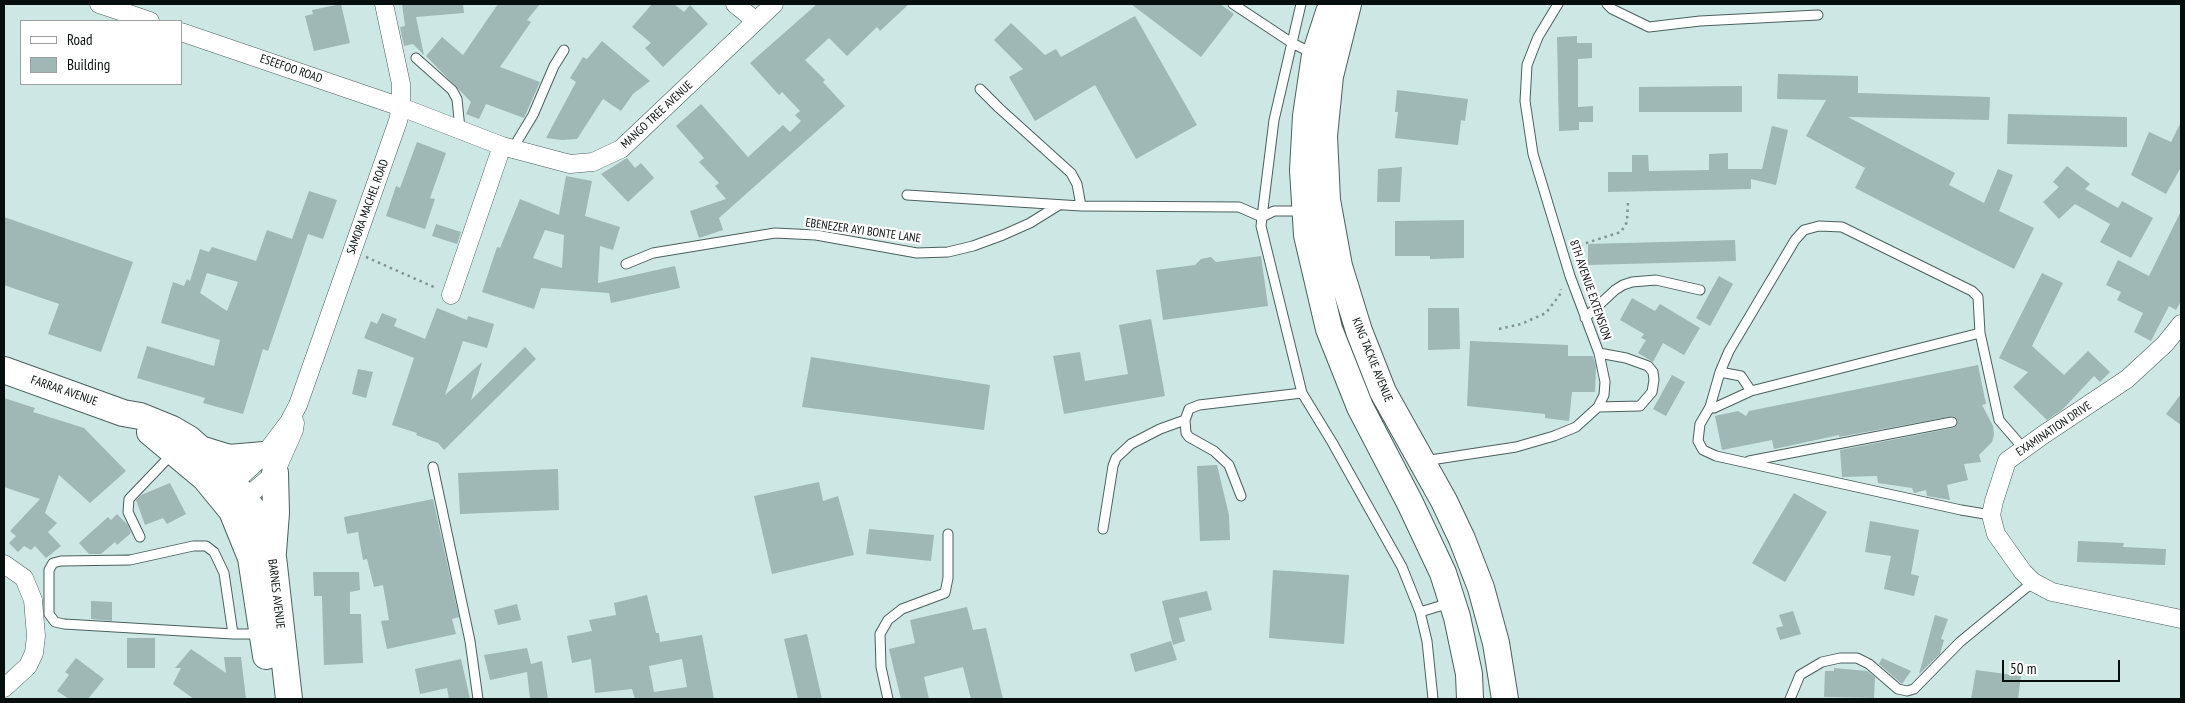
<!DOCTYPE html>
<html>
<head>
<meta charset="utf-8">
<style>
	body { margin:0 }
	#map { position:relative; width:2185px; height:703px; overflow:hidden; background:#cde7e4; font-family:"PT Sans Narrow",sans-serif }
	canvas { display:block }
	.frame { position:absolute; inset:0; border:5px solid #070f0e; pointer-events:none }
	.legend { position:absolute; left:20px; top:20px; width:162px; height:65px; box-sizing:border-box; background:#fff; border:1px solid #9c9f9f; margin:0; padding:6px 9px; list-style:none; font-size:15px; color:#070f0e }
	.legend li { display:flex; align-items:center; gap:10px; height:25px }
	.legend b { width:25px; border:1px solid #9c9f9f }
	.scale { position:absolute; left:2002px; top:660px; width:118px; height:22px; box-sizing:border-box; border:2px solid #070f0e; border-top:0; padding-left:6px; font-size:15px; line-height:18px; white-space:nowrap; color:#070f0e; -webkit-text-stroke:4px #fff; paint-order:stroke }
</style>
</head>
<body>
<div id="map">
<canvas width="2185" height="703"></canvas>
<div class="frame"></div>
<ul class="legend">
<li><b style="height:6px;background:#fff"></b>Road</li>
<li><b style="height:14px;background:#9fb7b5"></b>Building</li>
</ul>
<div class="scale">50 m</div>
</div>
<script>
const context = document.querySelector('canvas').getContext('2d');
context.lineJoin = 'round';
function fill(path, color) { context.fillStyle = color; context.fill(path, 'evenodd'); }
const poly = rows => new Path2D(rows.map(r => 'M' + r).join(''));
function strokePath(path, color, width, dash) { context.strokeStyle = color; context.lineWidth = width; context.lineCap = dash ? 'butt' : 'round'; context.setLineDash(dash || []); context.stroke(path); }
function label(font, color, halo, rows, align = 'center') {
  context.font = font + ' "PT Sans Narrow",sans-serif'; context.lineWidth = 4.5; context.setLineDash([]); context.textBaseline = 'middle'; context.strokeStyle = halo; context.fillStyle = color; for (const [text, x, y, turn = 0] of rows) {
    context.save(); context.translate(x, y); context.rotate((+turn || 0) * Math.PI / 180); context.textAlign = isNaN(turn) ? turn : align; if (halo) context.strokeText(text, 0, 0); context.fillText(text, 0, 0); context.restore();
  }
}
fill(poly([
	[341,4,350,43,314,51,305,16,313,14,312,10],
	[402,4,463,4,464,13,416,17,424,55,413,44,404,46,400,27,405,26],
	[498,4,540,4,527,20,531,22,500,67,540,82,524,118,486,104,479,119,466,114,471,102,426,56,442,37,463,55],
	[652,4,674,4,684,12,690,5,708,24,663,67,645,48,651,43,632,27],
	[817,4,909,4,880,31,877,27,847,56,829,38,805,60,825,80,823,82,845,106,719,218,723,230,699,238,690,211,726,199,715,186,719,183,699,162,704,158,676,126,701,104,748,157,783,125,790,132,801,121,795,115,800,111,782,92,779,95,750,63],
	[1131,4,1220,4,1234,14,1201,57],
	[1135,16,1197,125,1136,159,1095,85,1035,121,1009,77,1023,69,994,40,1011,23,1045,55,1056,49,1061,57],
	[1577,36,1577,43,1592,43,1592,58,1578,59,1578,107,1593,106,1593,122,1579,122,1579,130,1559,131,1557,37],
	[602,41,650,81,633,94,621,111,603,99,577,139,562,140,546,138,576,82,570,78,583,57,587,59],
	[1778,74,1858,76,1858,93,1990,97,1989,120,1848,117,1955,173,1949,185,1984,203,1998,169,2013,175,1999,211,2034,228,2014,269,1855,188,1865,168,1806,136,1826,100,1777,99],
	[1742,86,1742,112,1639,112,1639,87],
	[1397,90,1468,99,1465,121,1461,120,1458,145,1395,138,1398,112,1395,112],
	[2008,114,2127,117,2127,147,2007,144],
	[2181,122,2181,167,2166,194,2131,175,2149,132,2171,142],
	[1772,126,1788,130,1776,185,1751,179,1751,189,1608,192,1608,172,1632,172,1632,155,1648,155,1649,171,1709,170,1709,154,1728,153,1728,169,1762,169],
	[417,142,446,153,430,198,435,199,425,229,386,216,396,186,400,188],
	[627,158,635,168,641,163,654,178,628,202,601,174],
	[2067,166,2090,184,2085,189,2118,208,2122,201,2153,218,2131,258,2100,242,2110,224,2075,204,2059,219,2043,202,2059,187,2053,182],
	[1402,167,1400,202,1377,202,1378,169],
	[566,176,592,181,585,216,620,227,613,250,600,246,598,283,675,266,680,288,611,303,609,293,541,288,534,309,482,292,497,247,500,248,520,199,559,215],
	[545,230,564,235,562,268,533,258],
	[309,191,337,200,323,239,308,234,268,351,263,349,243,414,203,403,205,398,137,378,147,346,214,366,220,340,161,323,173,282,184,286,187,279,190,281,200,249,209,252,212,247,256,261,267,230,292,239],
	[207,273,238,282,227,311,200,293],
	[2181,211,2181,301,2176,310,2169,306,2151,341,2134,332,2143,313,2117,300,2121,292,2106,285,2118,260,2149,276],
	[4,217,133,262,101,352,48,334,59,304,4,285],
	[1464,220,1464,258,1430,259,1430,256,1395,256,1395,221],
	[436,224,461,232,457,244,432,236],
	[1735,240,1736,261,1588,265,1588,244],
	[1261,256,1268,306,1163,320,1156,270,1195,265,1201,259,1211,257,1216,262],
	[2042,273,2063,283,2032,346,2064,375,2088,351,2110,372,2100,382,2094,376,2062,410,2047,420,2013,387,2028,372,1999,358],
	[1719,276,1733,284,1710,326,1696,318],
	[1632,298,1655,311,1660,304,1700,328,1684,355,1663,343,1653,362,1638,353,1646,340,1641,338,1644,334,1620,320],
	[437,308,467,320,468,316,494,324,487,348,463,341,445,395,482,362,471,400,525,347,536,359,444,450,438,443,416,435,417,433,392,425,414,358,364,338,371,321,377,324,382,313,397,319,394,326,425,339],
	[1428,308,1459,308,1460,349,1428,350],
	[1151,319,1165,396,1064,414,1053,356,1080,352,1085,381,1128,374,1119,325],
	[1470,341,1568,345,1568,356,1593,356,1596,367,1595,392,1572,392,1569,421,1545,418,1545,414,1467,406],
	[811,357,990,385,984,430,802,407],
	[1978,365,1986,404,1982,405,1993,426,1994,435,1992,442,1979,455,1981,462,1964,464,1968,480,1947,485,1950,500,1927,496,1926,490,1914,493,1912,488,1878,483,1877,476,1842,477,1840,450,1953,428,1956,426,1958,421,1954,416,1839,437,1839,435,1774,449,1772,440,1722,450,1715,416,1738,411,1746,416,1749,411],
	[358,369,373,372,366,398,352,394],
	[1672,375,1685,382,1666,416,1653,409],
	[2181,394,2181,425,2166,414],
	[4,398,35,408,33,412,84,428,126,471,90,503,59,475,45,513,57,523,48,532,61,546,46,558,35,546,31,550,24,546,18,552,9,543,16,536,10,531,40,499,4,487],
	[1217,465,1229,515,1230,540,1200,541,1197,466],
	[558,469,559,510,460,514,458,473],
	[819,482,823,501,838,496,854,555,772,574,754,496],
	[170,483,186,514,167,524,163,518,145,525,136,500,141,495],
	[1794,493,1827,512,1785,582,1752,563],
	[433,499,459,617,452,619,456,634,387,649,381,621,389,620,383,585,374,587,367,559,363,560,358,532,347,534,344,517],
	[117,514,128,525,131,533,117,545,115,542,101,554,89,554,79,543,108,517,111,520],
	[1870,521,1919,530,1911,574,1919,576,1914,596,1884,589,1891,556,1865,552],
	[869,529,934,535,931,561,866,554],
	[2078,541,2124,543,2123,547,2166,549,2165,565,2077,562],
	[1273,570,1349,575,1344,644,1269,638],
	[313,572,359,572,360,590,350,592,350,614,361,614,363,663,324,665,322,596,314,596],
	[1207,591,1212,610,1179,618,1185,641,1173,645,1162,601],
	[647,595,656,633,659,633,660,642,702,635,714,699,635,699,632,689,595,693,591,659,572,663,567,636,592,631,589,620,616,615,614,603],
	[682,659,687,687,654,692,649,666],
	[91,601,112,602,112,621,91,619],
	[517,604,521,620,498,625,494,610],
	[967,607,973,630,986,628,1003,699,971,699,963,667,924,677,929,699,901,699,889,649,915,643,910,620],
	[1793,611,1801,634,1780,640,1776,628,1783,626,1779,615],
	[1935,615,1948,619,1941,639,1944,640,1940,654,1919,674],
	[807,634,822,699,798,699,784,639],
	[127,638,155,638,155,668,127,668],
	[1171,641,1177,660,1135,672,1130,654],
	[527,648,531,664,542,661,548,699,530,699,527,672,490,680,484,655],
	[191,649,226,673,224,657,241,657,246,699,194,699,173,684,181,668,175,668],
	[76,658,104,679,88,699,69,699,57,691,69,675,65,672],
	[1882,658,1911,671,1902,684,1879,664],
	[461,659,470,699,449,699,447,688,420,694,415,669],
	[1834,668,1867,671,1875,677,1874,698,1824,697,1825,671,1834,671],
	[1976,670,2021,676,2018,699,1971,699]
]), '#9fb7b5');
const lane = poly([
	[1233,4,1292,43,1314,54],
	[1607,4,1612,9,1649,27,1700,21,1818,15],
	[416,58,452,90,457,99,460,129],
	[980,89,999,108,1071,173,1077,184,1081,206],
	[513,148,533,115,554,66,564,50],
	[907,195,1081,206,1239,207,1262,217,1274,120,1301,4],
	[1303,211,1274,211,1262,217,1261,226,1302,393,1332,442,1402,567,1420,612,1450,603],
	[626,264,653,253,775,233,816,235,917,253,948,252,973,246,1003,235,1030,223,1059,205],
	[1585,318,1615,290,1623,285,1632,282,1656,280,1700,290],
	[1980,333,1751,391,1714,408,1710,407,1720,372,1729,351,1795,240,1804,230,1819,226,1842,227,1972,291,1978,297,1980,333,1999,420,2024,449],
	[1720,372,1741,376,1751,391],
	[1598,407,1640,406,1652,392,1654,380,1653,372,1648,366,1626,358,1599,353],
	[1710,407,1700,424,1698,441,1703,450,1716,456,1961,510,1991,515],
	[1424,461,1516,447,1554,436,1576,427,1598,407,1604,395,1605,382,1599,353,1570,276,1533,154,1525,101,1527,65,1538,37,1558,4],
	[1749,461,1952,422],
	[433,467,470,641,478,699],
	[1241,496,1229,465,1214,451,1189,437,1186,433,1185,420,1189,409,1199,405,1302,393],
	[1103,529,1113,466,1116,458,1131,444,1160,429,1185,420],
	[140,537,128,512,129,499,173,453],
	[1420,612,1427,641,1433,699],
	[233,634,224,573,214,552,206,546,193,546,130,560,61,561,53,563,49,570,49,614,55,622,64,624,233,634,260,634],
	[888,699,881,667,880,634,888,620,902,609,945,593,948,578,948,534],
	[1790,699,1800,675,1822,662,1840,658,1857,658,1869,664,1898,689,1907,691,1914,689,1960,642,2033,582]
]);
const street = poly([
	[99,4,150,21],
	[735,4,756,21],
	[181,32,401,107,502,146,570,164,593,162,621,149,774,4],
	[451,295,502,146],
	[2181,324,2165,344,2127,379,2043,435,2007,461,1994,501,1991,515,1996,534,2023,572,2033,582,2052,592,2181,619],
	[226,490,264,455,289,422,298,405,398,121,401,107,401,84,384,4],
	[234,500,255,490,275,473,294,430,295,423],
	[4,564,24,578,33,600,36,636,34,653,28,666,4,688]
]);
const secondary = poly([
	[1348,4,1330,76,1324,136,1327,200,1339,266,1359,331,1383,392,1444,501,1462,539,1481,588,1496,643,1505,699],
	[1329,12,1315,55,1306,116,1303,170,1307,235,1329,329,1360,407,1410,503,1443,573,1457,617,1469,674,1470,699],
	[4,370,123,413,140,416,172,429,189,439,225,471,253,510,273,557,289,699],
	[150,432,205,478,232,511,251,558,266,656],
	[203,450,229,458,264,455],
	[273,552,276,513,275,473]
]);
strokePath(lane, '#4a605d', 11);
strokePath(street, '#4a605d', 19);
strokePath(secondary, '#4a605d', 28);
strokePath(poly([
	[1575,250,1583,244,1621,232,1627,222,1628,202],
	[366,257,436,288],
	[1499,329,1521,324,1546,313,1561,293,1561,289]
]), '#819491', 2.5, [2.5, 4]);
strokePath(lane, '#fff', 9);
strokePath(street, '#fff', 18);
strokePath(secondary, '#fff', 26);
label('12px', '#070f0e', '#fff', [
	["ESEEFOO ROAD",291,69,19],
	["MANGO TREE AVENUE",657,115,-43],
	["SAMORA MACHEL ROAD",368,207,-70],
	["EBENEZER AYI BONTE LANE",863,231,8],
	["8TH AVENUE EXTENSION",1590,290,71],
	["KING TACKIE AVENUE",1372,360,68],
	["FARRAR AVENUE",64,391,19],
	["EXAMINATION DRIVE",2054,429,-34],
	["BARNES AVENUE",276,594,83]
]);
</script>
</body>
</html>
